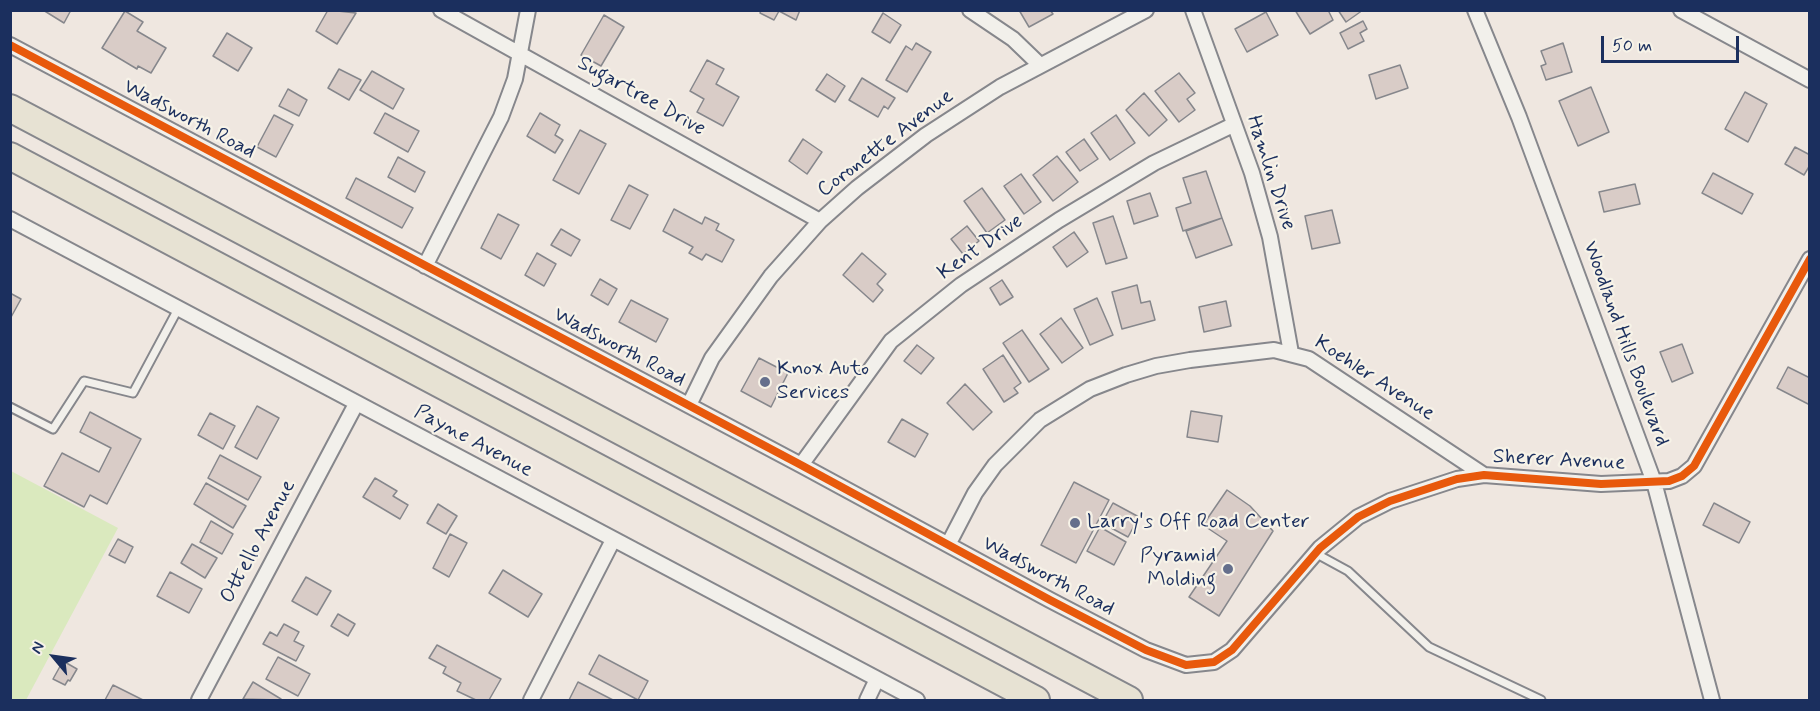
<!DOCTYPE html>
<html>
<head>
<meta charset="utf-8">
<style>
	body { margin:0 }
	#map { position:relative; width:1820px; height:711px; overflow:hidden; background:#efe7e0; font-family:Mynerve,sans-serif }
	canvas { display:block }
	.frame { position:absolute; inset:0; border:12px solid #1b2f5e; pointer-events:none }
	.north { position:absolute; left:24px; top:627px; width:60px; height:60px; -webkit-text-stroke:4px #f7f3e8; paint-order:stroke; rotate:299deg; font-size:16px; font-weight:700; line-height:24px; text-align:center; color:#1b2f5e }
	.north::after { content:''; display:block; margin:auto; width:21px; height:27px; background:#1b2f5e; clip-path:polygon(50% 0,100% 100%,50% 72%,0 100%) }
	.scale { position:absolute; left:1601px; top:36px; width:138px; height:27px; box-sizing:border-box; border:3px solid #1b2f5e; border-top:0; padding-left:8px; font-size:18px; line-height:21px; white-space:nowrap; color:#1b2f5e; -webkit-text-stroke:4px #f7f3e8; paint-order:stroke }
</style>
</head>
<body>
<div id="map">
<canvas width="1820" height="711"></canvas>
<div class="frame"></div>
<div class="north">N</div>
<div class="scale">50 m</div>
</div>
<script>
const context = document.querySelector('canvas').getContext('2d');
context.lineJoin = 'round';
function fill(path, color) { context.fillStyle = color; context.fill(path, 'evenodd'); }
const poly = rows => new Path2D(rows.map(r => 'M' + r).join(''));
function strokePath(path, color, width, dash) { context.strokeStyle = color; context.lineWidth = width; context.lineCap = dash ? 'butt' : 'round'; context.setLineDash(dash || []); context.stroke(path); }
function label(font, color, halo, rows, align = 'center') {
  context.font = font + ' Mynerve,sans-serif'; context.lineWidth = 4.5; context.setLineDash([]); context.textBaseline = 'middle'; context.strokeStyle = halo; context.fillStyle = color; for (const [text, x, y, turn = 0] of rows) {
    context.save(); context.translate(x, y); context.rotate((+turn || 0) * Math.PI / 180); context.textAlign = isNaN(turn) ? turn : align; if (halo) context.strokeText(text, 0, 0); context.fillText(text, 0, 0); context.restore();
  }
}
fill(poly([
	[11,471,118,528,26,700,11,700]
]), '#dae9be');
const building = poly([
	[43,10,71,10,64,23,43,10],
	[328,10,356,13,337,44,316,31,328,10],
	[761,10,800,10,796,20,779,11,774,20,760,13,761,10],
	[1019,10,1050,10,1053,14,1029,27,1019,10],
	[1295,10,1328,10,1333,20,1310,34,1295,10],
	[1338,10,1363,10,1346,22,1338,10],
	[125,11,143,22,137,31,166,48,151,73,138,66,137,69,102,48,125,11],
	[1266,12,1278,35,1247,52,1235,29,1266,12],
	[883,13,901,25,890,43,872,32,883,13],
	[604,15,624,27,601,66,581,55,604,15],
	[1363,21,1367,29,1360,33,1364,41,1348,49,1340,33,1363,21],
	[227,33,252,48,238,71,213,56,227,33],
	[916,43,931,52,907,92,886,80,906,46,912,50,916,43],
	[1563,43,1572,72,1546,80,1541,66,1546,64,1541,51,1563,43],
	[707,60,724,69,716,84,739,97,723,126,697,112,704,99,690,91,707,60],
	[1400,65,1408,88,1376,99,1369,75,1400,65],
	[339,69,361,80,349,100,328,88,339,69],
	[372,71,404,89,393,109,360,90,372,71],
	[1179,73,1195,93,1187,99,1195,110,1179,122,1155,91,1179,73],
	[827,74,845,86,835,102,816,90,827,74],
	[862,78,895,98,888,109,884,106,878,117,849,100,862,78],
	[1591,87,1609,132,1578,146,1559,101,1591,87],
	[288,89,307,100,299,116,279,106,288,89],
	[1745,92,1767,104,1748,142,1725,129,1745,92],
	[1144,93,1167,120,1149,136,1126,110,1144,93],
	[385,113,419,131,408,152,374,133,385,113],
	[540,113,560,125,555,135,563,140,555,153,527,136,540,113],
	[274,115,293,125,276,157,257,147,274,115],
	[1116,115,1135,143,1110,160,1091,133,1116,115],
	[580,130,606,144,579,194,553,180,580,130],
	[803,139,822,152,807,174,789,161,803,139],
	[1084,139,1098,159,1080,171,1066,152,1084,139],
	[1795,147,1810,155,1810,165,1804,175,1785,164,1795,147],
	[1057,156,1078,182,1053,201,1033,175,1057,156],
	[398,157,425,172,415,192,388,177,398,157],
	[1206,171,1222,218,1183,231,1176,208,1191,203,1183,178,1206,171],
	[1713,173,1753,194,1742,214,1702,193,1713,173],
	[1021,174,1041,202,1024,214,1004,186,1021,174],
	[356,178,413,208,402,228,346,198,356,178],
	[1635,184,1640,204,1604,212,1599,192,1635,184],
	[629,185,648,195,630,229,611,220,629,185],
	[982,188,1005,220,987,233,964,201,982,188],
	[1150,193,1158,216,1134,224,1127,201,1150,193],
	[674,209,702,224,705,217,719,224,716,230,734,240,722,262,706,254,702,260,689,253,693,247,663,231,674,209],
	[1332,210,1340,243,1312,249,1305,216,1332,210],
	[498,214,519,225,501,259,481,248,498,214],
	[1113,216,1127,258,1106,264,1093,223,1113,216],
	[1222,218,1232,245,1196,258,1186,231,1222,218],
	[967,226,979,241,963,254,951,239,967,226],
	[561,229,580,240,571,256,551,245,561,229],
	[1074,232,1088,252,1067,267,1053,247,1074,232],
	[537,253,556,264,544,286,525,275,537,253],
	[862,253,886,274,877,284,883,290,873,302,843,275,862,253],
	[600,279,617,289,608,305,591,295,600,279],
	[1002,280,1013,297,1000,305,990,288,1002,280],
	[1137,285,1141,303,1150,301,1155,320,1122,329,1112,292,1137,285],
	[10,293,21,299,10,319,10,293],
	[1097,298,1113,335,1090,345,1074,309,1097,298],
	[631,300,668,319,656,342,619,322,631,300],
	[1226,301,1231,326,1204,332,1199,307,1226,301],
	[1061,318,1083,348,1062,363,1040,334,1061,318],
	[1022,330,1049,369,1029,382,1003,343,1022,330],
	[1682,344,1693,373,1672,382,1660,352,1682,344],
	[917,345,934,358,921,374,904,361,917,345],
	[1003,355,1021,383,1014,388,1018,393,1004,402,983,369,1003,355],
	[759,358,788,373,771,407,741,391,759,358],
	[1788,367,1810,378,1810,405,1777,388,1788,367],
	[965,384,992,412,973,430,947,403,965,384],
	[257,406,279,418,257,459,235,447,257,406],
	[1191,411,1222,416,1218,442,1187,437,1191,411],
	[90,412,141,439,107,504,90,495,84,507,44,486,62,453,99,472,111,448,80,432,90,412],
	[210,413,235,426,223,449,198,435,210,413],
	[902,419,928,434,915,457,888,442,902,419],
	[220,455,261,477,248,500,208,478,220,455],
	[375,478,397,491,393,496,408,505,400,519,363,497,375,478],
	[1074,482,1109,500,1076,563,1041,545,1074,482],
	[206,483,246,506,233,528,194,504,206,483],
	[1227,490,1250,506,1273,531,1219,616,1189,597,1227,541,1203,525,1227,490],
	[1113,503,1139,517,1128,537,1102,523,1113,503],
	[1714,503,1750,522,1739,543,1703,525,1714,503],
	[438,504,457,516,446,534,427,523,438,504],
	[211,521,233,534,222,554,200,542,211,521],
	[1100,527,1126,542,1114,565,1087,551,1100,527],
	[450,534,467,543,449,577,433,568,450,534],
	[118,539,133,547,125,563,109,555,118,539],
	[192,544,217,558,205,578,181,563,192,544],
	[503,570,542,594,528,617,489,593,503,570],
	[170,572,202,589,189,613,157,596,170,572],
	[306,577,331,591,317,615,292,601,306,577],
	[338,614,355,624,348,636,331,626,338,614],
	[284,624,299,632,294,641,304,646,296,661,263,644,270,632,277,636,284,624],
	[437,645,501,679,489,700,476,700,457,691,461,683,443,673,446,667,429,658,437,645],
	[599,655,648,681,638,700,589,674,599,655],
	[278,657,310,674,298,696,266,679,278,657],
	[63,661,77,669,70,681,68,680,65,685,53,679,63,661],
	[253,682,281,699,280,700,243,699,253,682],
	[578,682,613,700,569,700,578,682],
	[113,685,143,700,105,700,113,685]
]);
fill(building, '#d9ccc7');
strokePath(building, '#86878c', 1.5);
const lane = poly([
	[10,407,53,429,84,381,133,393,178,309],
	[1315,553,1348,571,1429,647,1541,700]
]);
const street = poly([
	[441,10,820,221],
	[970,10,1013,39,1040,65],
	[1193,10,1252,173,1270,237,1291,353],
	[1475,10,1519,117,1654,482,1712,700],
	[1681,10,1810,80],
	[10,45,801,465,1050,600,1146,650,1186,665,1214,662,1232,650,1320,548,1358,517,1390,501,1457,479,1484,475,1601,484,1669,481,1682,476,1694,466,1810,259],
	[10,219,917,700],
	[425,266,501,117,515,79,528,10],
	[689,405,712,358,771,276,820,221,857,188,926,135,1000,87,1146,10],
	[801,465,891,341,961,285,1059,220,1154,163,1233,125],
	[949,543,975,493,995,465,1040,420,1090,389,1126,375,1156,366,1190,360,1274,350,1309,359,1484,475],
	[199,700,356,404],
	[531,700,613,540],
	[867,700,877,679]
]);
const highway = poly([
	[10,108,1129,700],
	[10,156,1036,700]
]);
strokePath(lane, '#86878c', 11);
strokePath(street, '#86878c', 18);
strokePath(highway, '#86878c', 30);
strokePath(lane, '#f2f0eb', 7);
strokePath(street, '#f2f0eb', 14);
strokePath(highway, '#e7e2d3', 26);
strokePath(poly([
	[10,45,801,465,1050,600,1146,650,1186,665,1214,662,1232,650,1320,548,1358,517,1390,501,1457,479,1484,475,1601,484,1669,481,1682,476,1694,466,1810,259]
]), '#e8590c', 8);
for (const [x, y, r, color] of [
	[765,382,6,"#656f8c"],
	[1075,523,6,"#656f8c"],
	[1228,569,6,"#656f8c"]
]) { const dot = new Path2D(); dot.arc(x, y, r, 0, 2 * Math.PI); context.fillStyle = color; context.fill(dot); strokePath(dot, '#f7f3e8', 2); }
label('21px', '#1b2f5e', '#f7f3e8', [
	["Sugartree Drive",641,97,29],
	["Wadsworth Road",189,120,28],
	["Coronette Avenue",886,144,-37],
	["Hamlin Drive",1270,173,72],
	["Kent Drive",981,248,-35],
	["Woodland Hills Boulevard",1625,344,70],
	["Wadsworth Road",619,348,28],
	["Koehler Avenue",1374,379,33],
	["Payne Avenue",473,442,28],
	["Sherer Avenue",1559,461,3],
	["Ottello Avenue",259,542,-62],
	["Wadsworth Road",1048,577,28]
]);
label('21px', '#1b2f5e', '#f7f3e8', [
	["Knox Auto",777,370],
	["Services",777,394],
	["Larry's Off Road Center",1087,523],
	["Pyramid",1216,557,"right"],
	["Molding",1216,581,"right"]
], 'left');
</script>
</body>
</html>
